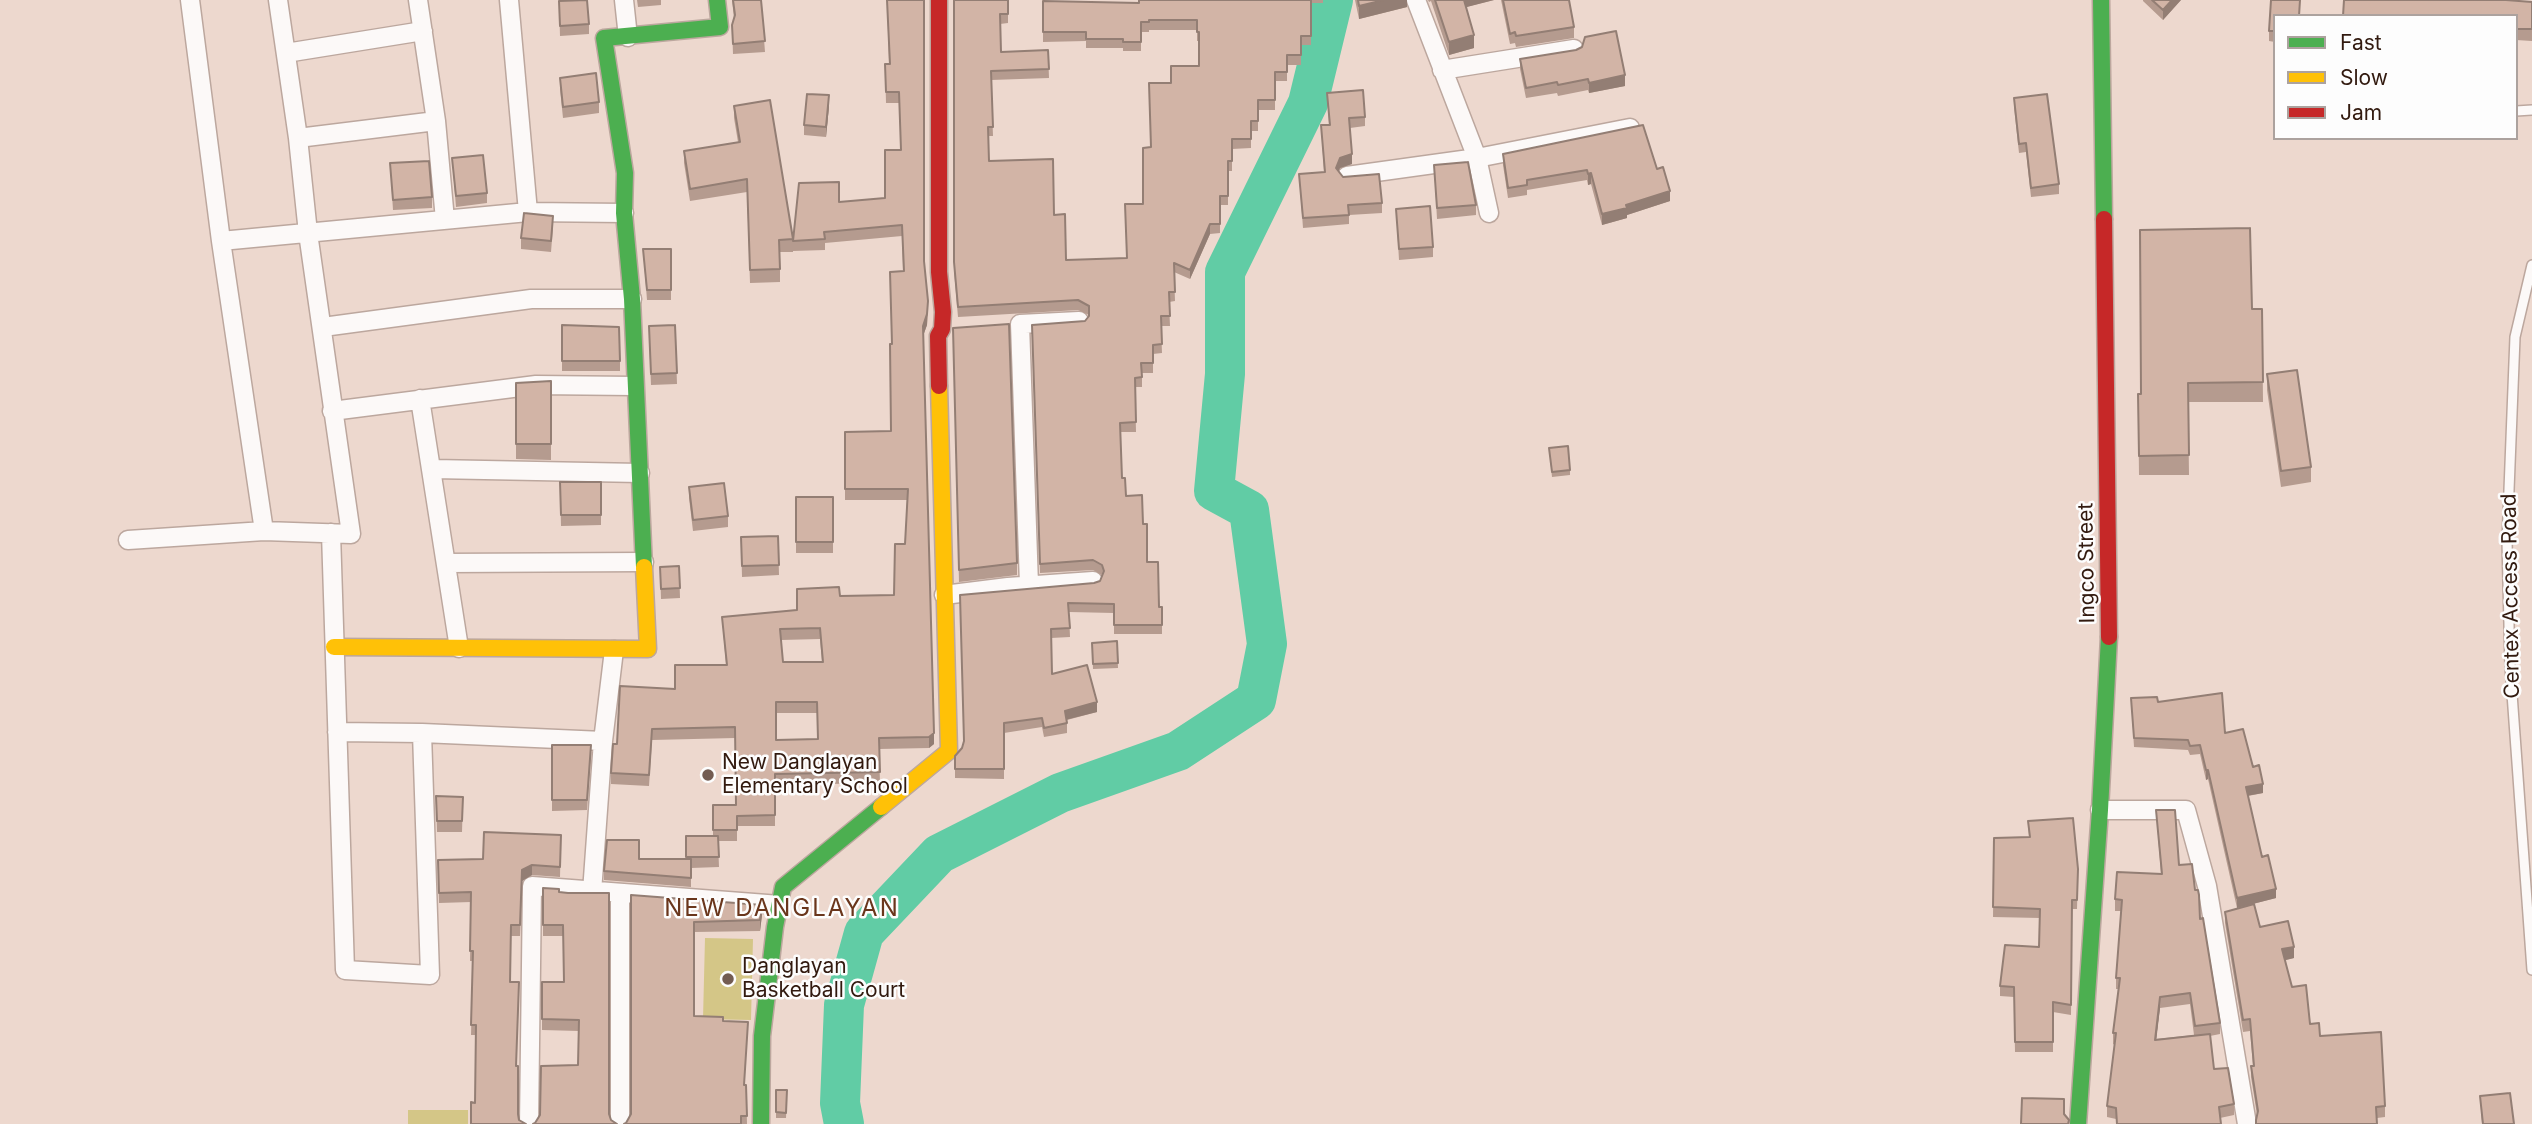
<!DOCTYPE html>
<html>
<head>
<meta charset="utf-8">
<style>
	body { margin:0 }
	#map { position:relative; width:2532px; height:1124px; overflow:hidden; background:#edd8ce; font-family:Inter,sans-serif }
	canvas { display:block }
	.legend { position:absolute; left:2273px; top:14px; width:245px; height:126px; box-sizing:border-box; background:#fdfdfd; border:2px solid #aca29e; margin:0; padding:9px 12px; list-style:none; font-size:21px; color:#321a0f }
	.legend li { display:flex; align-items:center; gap:14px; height:35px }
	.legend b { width:35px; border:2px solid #aca29e }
</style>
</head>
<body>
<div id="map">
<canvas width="2532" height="1124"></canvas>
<ul class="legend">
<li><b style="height:9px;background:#4caf50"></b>Fast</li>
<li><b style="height:9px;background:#ffc107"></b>Slow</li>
<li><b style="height:9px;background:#c62828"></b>Jam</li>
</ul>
</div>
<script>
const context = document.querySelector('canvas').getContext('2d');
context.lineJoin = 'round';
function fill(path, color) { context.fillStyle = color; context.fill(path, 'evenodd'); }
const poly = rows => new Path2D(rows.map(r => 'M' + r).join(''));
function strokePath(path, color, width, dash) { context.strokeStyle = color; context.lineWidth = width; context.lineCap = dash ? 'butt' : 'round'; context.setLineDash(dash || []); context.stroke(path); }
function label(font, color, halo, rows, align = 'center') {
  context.font = font + ' Inter,sans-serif'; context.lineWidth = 5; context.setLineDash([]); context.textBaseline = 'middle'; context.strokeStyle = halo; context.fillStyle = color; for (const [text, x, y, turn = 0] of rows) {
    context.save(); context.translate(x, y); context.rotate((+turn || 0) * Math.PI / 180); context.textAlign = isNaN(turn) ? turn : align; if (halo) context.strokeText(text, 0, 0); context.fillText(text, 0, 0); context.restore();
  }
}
fill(poly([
	[705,938,753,939,751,1020,703,1019],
	[408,1110,468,1110,468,1124,408,1124]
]), '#d4c687');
strokePath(poly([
	[844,1124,840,1103,844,1005,864,933,939,854,1060,793,1178,751,1256,700,1267,644,1249,510,1214,491,1225,374,1225,272,1308,103,1333,0]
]), '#61cca5', 40);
const lane = poly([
	[2516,111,2532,110],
	[2532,265,2515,337,2507,541,2510,666,2532,970]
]);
const street = poly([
	[190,0,221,241,264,531],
	[418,0,436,121,445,220],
	[509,0,528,212],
	[624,0,628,37],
	[1416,0,1477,158,1489,213],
	[286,53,423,31],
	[1442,70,1574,49],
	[298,138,436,121],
	[1347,176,1477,158,1630,128],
	[221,241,528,212,624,213],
	[323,327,531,299,632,299],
	[420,399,459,648],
	[332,411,536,385,634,386],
	[433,469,640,473],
	[331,533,345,970,430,975,422,733],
	[128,540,264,531,351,534,308,233,298,138,278,0],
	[446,563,644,562],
	[1029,585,1020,324,1079,321],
	[944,595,1008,587,1093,581],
	[337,732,422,733,603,741],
	[2100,810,2186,810,2207,886,2247,1124],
	[592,892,603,741,614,650],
	[529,1124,532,886,780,905],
	[620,1124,620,894]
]);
const fast = poly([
	[2101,0,2104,219],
	[644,567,632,299,624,213,625,173,604,38,720,27,717,0],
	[761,1124,762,1036,775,927,783,887,881,807],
	[2078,1124,2100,810,2109,637]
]);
const slow = poly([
	[334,647,648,649,644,567],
	[881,807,949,751,939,386]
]);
const jam = poly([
	[939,0,939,272,943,312,942,329,938,336,939,386],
	[2104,219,2109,637]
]);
strokePath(lane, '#bca79e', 12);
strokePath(street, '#bca79e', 21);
strokePath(fast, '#bca79e', 19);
strokePath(slow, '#bca79e', 19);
strokePath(jam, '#bca79e', 19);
strokePath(lane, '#fcf9f8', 9);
strokePath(street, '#fcf9f8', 18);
strokePath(fast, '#4caf50', 16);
strokePath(slow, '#ffc107', 16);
strokePath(jam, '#c62828', 16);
fill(poly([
	[637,0,661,0,661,5,638,7],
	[732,0,761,0,765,52,733,54,732,25,734,18],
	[887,0,924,261,928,312,927,325,923,336,934,744,929,748,879,749,880,783,775,785,775,826,737,826,737,841,718,841,719,867,691,868,691,887,604,880,604,871,639,859,686,859,686,836,713,836,713,805,736,805,735,738,652,740,649,786,611,784,611,773,617,744,675,689,726,665,722,617,797,610,840,596,894,595,905,544,907,500,845,500,845,432,890,431,892,344,903,271,902,236,825,243,825,250,793,251,793,241,839,202,885,198,901,150,899,103,886,103,885,64,889,64],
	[820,639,822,662,783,662,781,640],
	[776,713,817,713,818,739,776,740],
	[954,0,1008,0,1008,23,1000,24,1001,52,1048,50,1049,78,991,80,993,136,988,136,989,161,1054,215,1066,260,1126,258,1143,204,1150,147,1171,83,1199,66,1199,41,1197,41,1197,30,1149,30,1149,32,1141,32,1141,51,1123,51,1123,48,1086,48,1086,41,1043,42,1043,1,1139,3,1139,0,1323,0,1323,3,1311,3,1311,45,1301,45,1301,65,1287,65,1287,81,1275,81,1275,110,1258,110,1258,131,1251,131,1251,148,1232,149,1232,171,1228,171,1228,205,1220,205,1220,233,1210,234,1190,279,1174,272,1175,301,1169,302,1170,326,1161,326,1162,353,1153,354,1153,373,1142,373,1142,387,1135,387,1136,432,1120,432,1122,478,1126,496,1143,524,1147,562,1159,607,1162,607,1162,634,1114,634,1114,613,1069,612,1070,637,1051,638,1052,674,1097,712,1067,720,1067,733,1044,737,1042,727,1004,733,1004,779,955,778,955,756,962,748,964,742,960,595,1094,583,1100,581,1102,575,1093,570,1040,573,1032,325,1085,321,1089,315,1078,310,958,317,954,271],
	[1355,0,1407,0,1407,7,1359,19],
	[1428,0,1494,0,1466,7,1474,48,1449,55,1431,1,1429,2],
	[1501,0,1569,0,1574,27,1574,38,1516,47,1515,43,1510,44],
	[2143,0,2181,0,2163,20,2143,1],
	[559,1,589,24,589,34,560,36],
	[2532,2,2532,41,2516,40,2516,16],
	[2275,16,2275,42,2269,41,2269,31],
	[1520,59,1625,86,1589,93,1588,90,1558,96,1557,93,1526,98,1520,69],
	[560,78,599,102,599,113,563,118,560,89],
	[1327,93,1365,117,1365,126,1350,128,1352,164,1340,168,1338,171,1343,177,1382,203,1382,213,1349,215,1349,224,1303,228,1299,174,1324,172,1321,125,1329,125],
	[2014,98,2059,184,2059,194,2031,197,2026,152,2019,153,2014,107],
	[734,106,793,239,793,252,780,252,780,282,750,283,747,192,690,201,684,163,684,151,738,142,734,118],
	[829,106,826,137,804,135,804,125],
	[1503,154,1657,169,1670,201,1627,215,1627,218,1602,225,1591,184,1588,185,1587,180,1527,190,1527,195,1508,198,1503,165],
	[452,158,487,193,487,203,456,207],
	[390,163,432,197,432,208,393,210],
	[1434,165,1476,205,1476,215,1437,219],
	[1396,209,1433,247,1433,257,1399,260],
	[553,227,551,252,521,249,521,238],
	[643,249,671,249,671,300,647,300],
	[2252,309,2262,309,2263,402,2188,402,2189,475,2139,475,2138,394,2141,394],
	[562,325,620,361,620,371,562,371],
	[675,325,677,384,651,385,649,336],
	[953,328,1017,563,1017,575,959,582],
	[2267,374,2311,467,2311,482,2281,487,2267,390],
	[551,381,551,460,516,459,516,383],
	[1549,448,1570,470,1570,475,1552,477],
	[560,482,601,482,601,525,561,526],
	[689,487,728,516,728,527,693,531,689,498],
	[796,497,833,497,833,553,796,553],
	[778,536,779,575,742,577,741,537],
	[679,566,680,598,661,599,660,567],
	[1117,641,1118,668,1093,669,1092,643],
	[2131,698,2158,702,2225,733,2253,767,2263,793,2248,796,2262,857,2276,898,2237,908,2208,779,2206,780,2200,754,2190,755,2188,750,2134,747],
	[552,745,591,755,587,810,552,811],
	[436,796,463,797,462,832,437,832],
	[2156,810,2179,865,2195,890,2220,1023,2220,1034,2210,1036,2214,1069,2234,1104,2234,1115,2220,1118,2221,1124,2117,1124,2116,1119,2107,1117,2107,1106,2115,1045,2113,1044,2113,1033,2119,989,2116,989,2116,978,2121,911,2115,911,2115,899,2161,874],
	[2190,1004,2194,1035,2156,1039,2160,1008],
	[2028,821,2078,869,2077,909,2072,909,2071,1015,2053,1012,2053,1052,2015,1052,2014,997,2000,996,2000,986,2039,947,2040,918,1993,917,1994,838,2029,837],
	[561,835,560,877,532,875,522,881,520,936,511,936,475,1103,476,1035,471,1035,473,961,470,961,471,902,439,903,438,860,483,859],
	[543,888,559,892,611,1120,535,1123,578,1065,579,1031,542,1030,542,982,563,982,563,936,543,936],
	[631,895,762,915,760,931,694,932,694,1016,723,1021,745,1085,746,1085,747,1124,624,1124,626,1123,631,1114],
	[2225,912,2260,927,2294,958,2285,960,2292,987,2310,1024,2385,1106,2385,1117,2377,1118,2377,1124,2256,1124,2257,1115,2251,1077,2251,1066,2253,1066,2250,1031,2243,1032,2225,923],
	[776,1090,787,1090,786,1118,776,1118],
	[2480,1096,2514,1124,2482,1124]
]), '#b59b8f');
fill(poly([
	[1384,0,1407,0,1407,7,1359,19,1359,6],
	[1463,0,1494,0,1463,8],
	[2172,0,2181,0,2163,20,2163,10],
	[1474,35,1474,48,1449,55,1449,42],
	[1625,75,1625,86,1589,93,1589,83],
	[829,95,829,106,826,137,826,127],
	[1352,154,1352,164,1340,168,1336,178,1336,168,1340,158],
	[1591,173,1591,184,1588,185,1588,174],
	[1670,191,1670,201,1627,215,1627,218,1602,225,1602,214,1626,205],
	[1210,224,1210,234,1190,279,1190,270],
	[928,301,927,325,923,336,923,326],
	[1097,702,1097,712,1065,720,1065,711],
	[934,733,934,744,929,748,929,737],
	[2206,770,2208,770,2208,779,2206,780],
	[2263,784,2263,793,2246,796,2246,787],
	[532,865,532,875,522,881,520,936,522,870],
	[2276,889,2276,898,2237,908,2237,898],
	[762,905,762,915,760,931,760,920],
	[2294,947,2294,958,2282,961,2282,949],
	[2160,997,2160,1008,2155,1051,2155,1040]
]), '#937e74');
const building = poly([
	[587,0,589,24,560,26,559,1,587,0],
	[733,0,761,0,765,41,733,44,732,25,735,15,733,0],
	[887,0,924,0,924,261,928,301,927,314,923,326,934,733,929,737,879,738,880,772,775,774,775,815,737,816,737,830,713,830,713,805,736,805,735,727,652,729,649,775,611,773,613,744,617,744,620,686,675,689,675,665,727,665,722,617,797,610,797,589,839,587,840,596,894,595,895,544,905,544,908,489,845,489,845,432,891,431,890,344,892,344,890,272,904,271,902,225,824,232,825,239,793,241,799,183,839,182,839,202,885,198,885,150,901,150,899,92,886,92,885,64,890,64,887,0],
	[820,628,823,662,783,662,780,629,820,628],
	[776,702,817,702,818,739,776,740,776,702],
	[954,0,1008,0,1008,14,1000,14,1001,52,1048,50,1049,69,991,71,993,127,988,127,989,161,1053,159,1054,215,1065,214,1066,260,1127,258,1125,204,1143,204,1143,148,1151,147,1149,83,1171,83,1171,66,1199,66,1199,32,1197,32,1197,20,1149,20,1149,22,1141,22,1141,42,1123,42,1123,39,1086,39,1086,32,1043,32,1043,1,1139,3,1139,0,1311,0,1311,36,1301,36,1301,55,1287,55,1287,72,1275,72,1275,100,1258,100,1258,121,1251,121,1251,139,1232,139,1232,161,1228,161,1228,196,1220,196,1220,224,1210,224,1190,270,1174,263,1175,292,1169,292,1170,316,1161,316,1162,344,1153,345,1153,363,1141,363,1142,377,1135,378,1136,422,1120,423,1122,478,1125,478,1126,496,1142,495,1143,524,1147,524,1147,562,1158,562,1159,607,1162,607,1162,625,1114,625,1114,604,1068,603,1070,628,1051,629,1052,674,1087,665,1097,702,1065,711,1067,723,1044,728,1042,718,1004,723,1004,769,955,769,955,756,962,748,964,741,960,595,1094,583,1100,581,1104,571,1102,565,1093,560,1040,564,1032,325,1085,321,1089,316,1089,306,1078,300,958,307,954,262,954,0],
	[1358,0,1384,0,1359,6,1358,0],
	[1435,0,1464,0,1474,35,1449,42,1435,0],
	[1503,0,1569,0,1574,27,1516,36,1515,32,1510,34,1503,0],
	[2152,0,2172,0,2163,10,2152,0],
	[2271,0,2300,0,2299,16,2275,16,2275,31,2269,31,2271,0],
	[2344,0,2506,0,2532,2,2532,29,2516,29,2516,16,2343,16,2344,0],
	[1616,31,1625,75,1589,83,1588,79,1558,85,1557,82,1526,88,1520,59,1576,50,1582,47,1585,37,1616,31],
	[596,73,599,102,563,107,560,78,596,73],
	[1363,90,1365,117,1349,118,1352,154,1340,158,1336,168,1343,177,1379,174,1382,203,1348,205,1349,215,1303,218,1299,174,1325,172,1321,125,1330,125,1327,93,1363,90],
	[807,94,829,95,826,127,804,125,807,94],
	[2047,94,2059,184,2031,188,2026,143,2019,144,2014,98,2047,94],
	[770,100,793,239,779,240,780,269,750,270,747,179,690,189,684,151,740,142,734,106,770,100],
	[1643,125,1657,169,1663,167,1670,191,1626,205,1627,208,1602,214,1591,173,1588,174,1587,170,1527,180,1527,185,1508,188,1503,154,1643,125],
	[483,155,487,193,456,196,452,158,483,155],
	[429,161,432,197,393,200,390,163,429,161],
	[1468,162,1476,205,1437,208,1434,165,1468,162],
	[1430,206,1433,247,1399,249,1396,209,1430,206],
	[524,213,553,216,551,241,521,238,524,213],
	[2250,228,2252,309,2262,309,2263,382,2188,383,2189,455,2139,456,2138,394,2141,394,2140,230,2250,228],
	[643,249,671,249,671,290,647,290,643,249],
	[1009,324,1017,563,959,570,953,328,1009,324],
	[562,325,619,327,620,361,562,361,562,325],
	[675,325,677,373,651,374,649,326,675,325],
	[2297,370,2311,467,2281,471,2267,374,2297,370],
	[551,381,551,444,516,444,516,383,551,381],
	[1568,446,1570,470,1552,472,1549,448,1568,446],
	[560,482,601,482,601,515,561,515,560,482],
	[724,483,728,516,693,520,689,487,724,483],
	[796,497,833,497,833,542,796,542,796,497],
	[778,536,779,565,742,566,741,537,778,536],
	[679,566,680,588,661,589,660,567,679,566],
	[1117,641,1118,663,1093,664,1092,643,1117,641],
	[2222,693,2225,733,2243,729,2253,767,2259,765,2263,784,2246,787,2262,857,2268,855,2276,889,2237,898,2208,770,2206,770,2200,745,2190,746,2188,740,2134,738,2131,698,2157,697,2158,702,2222,693],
	[552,745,591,745,587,800,552,800,552,745],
	[436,796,463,797,462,821,437,821,436,796],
	[2156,810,2175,810,2179,865,2192,864,2195,890,2198,890,2199,895,2200,919,2203,918,2220,1023,2195,1026,2190,993,2160,997,2155,1040,2210,1034,2214,1069,2228,1068,2234,1104,2219,1107,2221,1124,2117,1124,2116,1108,2107,1106,2116,1033,2113,1033,2120,978,2116,978,2122,900,2115,899,2117,872,2162,874,2156,810],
	[2073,818,2078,869,2077,900,2072,900,2071,1005,2053,1002,2053,1042,2015,1042,2014,987,2000,986,2005,945,2039,947,2040,909,1993,907,1994,838,2030,837,2028,821,2073,818],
	[484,832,561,835,560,867,532,865,522,870,520,925,511,925,510,982,519,982,516,1066,518,1066,518,1114,519,1120,526,1124,471,1124,471,1102,475,1103,476,1025,471,1025,473,951,470,951,471,892,439,893,438,860,483,859,484,832],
	[686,836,718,836,719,857,686,857,686,836],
	[607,840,639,840,639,859,691,859,691,878,604,871,607,840],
	[543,888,559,889,559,892,568,893,609,893,609,1114,611,1120,617,1124,533,1124,535,1123,540,1115,541,1066,578,1065,579,1020,542,1019,542,982,564,982,563,925,543,925,543,888],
	[631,895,762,905,760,920,694,922,694,1016,723,1017,723,1021,748,1022,744,1085,746,1085,747,1116,741,1116,741,1124,624,1124,626,1123,631,1114,631,895],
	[2254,904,2260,927,2288,921,2294,947,2282,949,2292,987,2306,985,2310,1024,2319,1023,2320,1036,2381,1032,2385,1106,2376,1107,2377,1124,2256,1124,2256,1120,2258,1111,2251,1066,2254,1066,2250,1019,2243,1020,2225,912,2254,904],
	[776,1090,787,1090,786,1113,776,1112,776,1090],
	[2510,1093,2514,1124,2483,1124,2480,1096,2510,1093],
	[2022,1098,2064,1099,2064,1114,2069,1120,2068,1124,2021,1124,2022,1098]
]);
fill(building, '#d2b4a6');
strokePath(building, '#937e74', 2);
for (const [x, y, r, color] of [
	[708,775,7,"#735c52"],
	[728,979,7,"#735c52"]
]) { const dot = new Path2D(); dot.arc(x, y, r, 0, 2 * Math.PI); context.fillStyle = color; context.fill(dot); strokePath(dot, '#fdfdfd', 2.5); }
label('21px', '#321a0f', '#fdfdfd', [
	["Ingco Street",2087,563,-91],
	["Centex Access Road",2511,596,-91]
]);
label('21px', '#321a0f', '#fdfdfd', [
	["New Danglayan",722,763],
	["Elementary School",722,787],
	["Danglayan",742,967],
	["Basketball Court",742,991]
], 'left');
context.letterSpacing = '2px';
label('24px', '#6a361c', '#fdfdfd', [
	["NEW DANGLAYAN",782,909]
]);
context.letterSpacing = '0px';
</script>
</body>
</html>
